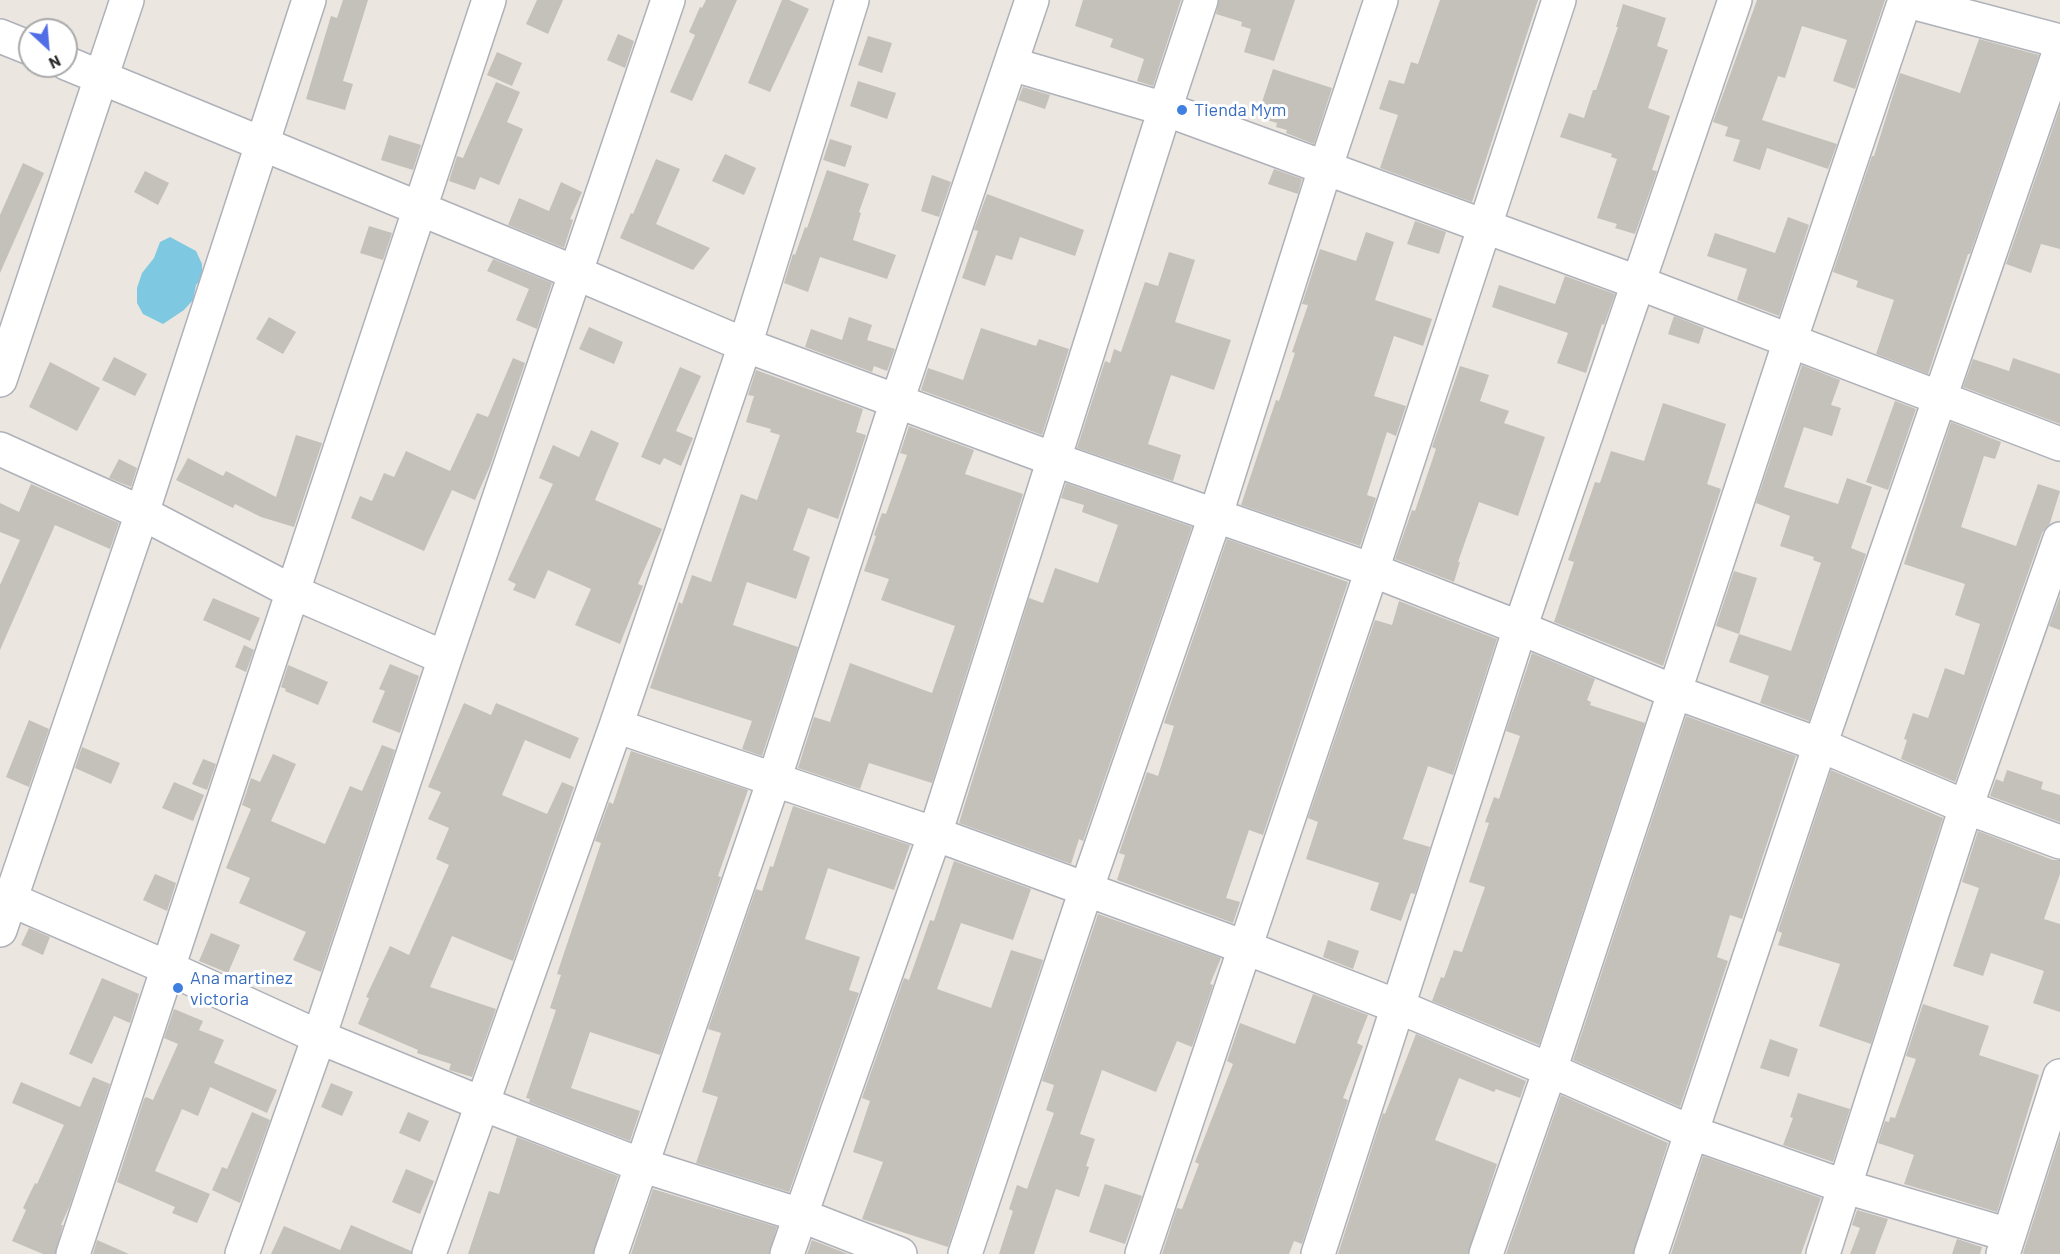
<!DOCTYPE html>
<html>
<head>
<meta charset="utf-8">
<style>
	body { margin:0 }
	#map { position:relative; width:2060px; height:1254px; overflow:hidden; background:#ebe6df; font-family:Barlow,sans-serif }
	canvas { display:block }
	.north { position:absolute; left:18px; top:18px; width:60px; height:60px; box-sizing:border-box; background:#fff; border:2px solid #aaa; border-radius:50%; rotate:154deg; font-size:16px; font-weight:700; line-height:24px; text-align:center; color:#2b2b2b }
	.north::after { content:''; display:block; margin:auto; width:21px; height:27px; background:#516ee6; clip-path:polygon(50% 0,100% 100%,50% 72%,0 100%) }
</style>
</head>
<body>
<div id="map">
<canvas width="2060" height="1254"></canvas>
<div class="north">N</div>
</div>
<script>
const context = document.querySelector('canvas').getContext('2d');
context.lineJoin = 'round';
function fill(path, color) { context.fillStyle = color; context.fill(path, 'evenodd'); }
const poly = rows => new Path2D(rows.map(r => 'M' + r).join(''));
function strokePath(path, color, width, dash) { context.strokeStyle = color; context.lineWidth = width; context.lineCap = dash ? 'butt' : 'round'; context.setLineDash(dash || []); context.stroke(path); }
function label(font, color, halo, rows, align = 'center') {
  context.font = font + ' Barlow,sans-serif'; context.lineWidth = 6; context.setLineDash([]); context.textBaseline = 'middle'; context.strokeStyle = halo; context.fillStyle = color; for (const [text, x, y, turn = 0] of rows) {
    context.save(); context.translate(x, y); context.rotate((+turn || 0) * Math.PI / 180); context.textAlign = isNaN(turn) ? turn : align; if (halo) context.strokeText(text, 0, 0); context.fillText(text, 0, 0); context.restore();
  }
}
fill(poly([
	[170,237,196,251,202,264,202,278,196,285,193,300,184,310,163,324,143,314,137,303,137,288,142,273,154,258,160,242]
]), '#7ec8e1');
fill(poly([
	[343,0,368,0,343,81,353,84,345,110,306,99,331,16,337,18],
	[537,0,563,0,548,34,526,24],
	[706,0,737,0,692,101,670,92,695,35,689,32,700,7,702,8],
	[782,0,789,0,809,9,770,92,748,83],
	[1083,0,1181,0,1153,86,1137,81,1144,59,1110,47,1113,39,1075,26],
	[1219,0,1295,0,1274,61,1244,52,1251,29,1241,26,1242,22,1216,14],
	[1440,0,1538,0,1472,202,1380,168,1398,115,1379,109,1389,80,1404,84,1411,62,1418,64],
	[1757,0,1885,0,1855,89,1833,81,1847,40,1802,26,1785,78,1778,76,1762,120,1837,144,1828,169,1767,148,1760,170,1733,161,1740,140,1725,136,1728,127,1713,122],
	[1623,4,1666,18,1657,46,1668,50,1648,108,1670,116,1652,170,1657,171,1635,234,1615,228,1617,224,1597,218,1617,159,1611,157,1612,154,1560,137,1569,113,1584,118,1593,90,1596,90,1618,27,1616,27],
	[618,34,634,41,625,68,607,60],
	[868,36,892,43,882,73,858,65],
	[1979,39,2039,55,1970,254,1968,254,1928,374,1876,354,1894,300,1856,287,1858,281,1833,272,1872,156,1874,156,1900,73,1960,93],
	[497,52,522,63,512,86,487,75],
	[1273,69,1332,88,1314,144,1286,133,1287,130,1276,127,1277,123,1257,117],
	[858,81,896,93,887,119,850,106],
	[496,82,520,92,507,122,523,129,499,185,480,177,475,190,449,181,457,156,463,158],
	[1023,87,1050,95,1045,109,1018,100],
	[2060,107,2060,249,2041,244,2031,273,2006,264],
	[389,135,421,145,413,170,381,160],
	[830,139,852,146,845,167,823,160],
	[725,154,756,168,744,195,712,181],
	[656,159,680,169,656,224,710,248,693,270,620,238,631,213,633,214],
	[23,163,44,173,0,273,0,215],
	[1274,169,1302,179,1298,194,1268,184],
	[827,170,869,184,859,212,861,213,853,240,896,255,887,279,820,257,808,292,784,283,793,254,795,255,805,227,807,228],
	[145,171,169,183,158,205,134,192],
	[932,175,951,182,939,217,921,211],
	[561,182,582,192,570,219,573,220,564,248,508,225,519,198,549,211],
	[987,194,1084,230,1075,256,1020,237,1012,260,996,255,985,286,962,278,978,231,974,230],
	[1788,217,1809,225,1779,316,1737,300,1747,269,1707,256,1715,233,1775,253],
	[1415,221,1446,232,1439,254,1407,244],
	[369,226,392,233,383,260,360,253],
	[1366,232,1394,242,1375,300,1432,319,1423,346,1394,336,1374,396,1406,406,1396,436,1387,432,1367,495,1376,498,1360,546,1241,505,1276,400,1279,401,1295,353,1292,352,1308,305,1302,304,1320,249,1356,261],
	[1169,252,1195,260,1175,322,1231,340,1214,390,1171,375,1148,444,1181,455,1173,481,1077,448,1105,361,1110,363,1114,349,1121,352,1145,282,1158,286],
	[493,259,552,283,537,329,516,320,529,289,487,271],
	[1565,276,1615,294,1604,325,1602,324,1586,373,1557,363,1568,333,1492,307,1499,285,1555,304],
	[1674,316,1704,328,1699,344,1668,334],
	[269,317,296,332,283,354,256,339],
	[849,317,872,325,867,340,895,349,887,371,874,366,872,372,805,347,811,329,842,340],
	[589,327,623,342,614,364,579,349],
	[981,328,1036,346,1039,339,1069,349,1042,435,921,390,928,368,963,380],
	[114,357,147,374,135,396,102,380],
	[513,358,525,363,490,466,475,500,452,490,424,551,351,518,360,496,372,501,384,473,394,477,406,451,450,471,477,413,488,417],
	[2013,358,2060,374,2060,424,1963,387,1973,359,2009,371],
	[50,362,100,388,77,431,29,407],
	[1802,365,1840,380,1831,405,1841,408,1832,436,1804,427,1784,487,1838,504,1847,478,1872,487,1851,548,1866,554,1809,721,1760,703,1769,676,1729,662,1739,634,1716,626,1734,571,1757,578,1739,634,1791,651,1821,563,1813,560,1814,557,1780,546,1790,516,1756,503],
	[1460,366,1489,375,1480,401,1509,411,1504,423,1545,437,1518,516,1479,502,1458,562,1460,562,1454,582,1395,559,1412,510,1415,511,1436,449,1432,447],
	[680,367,701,376,676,431,693,438,681,466,664,458,660,465,641,457],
	[756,370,863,409,856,432,866,435,838,519,808,508,793,550,810,557,796,599,747,582,733,625,798,647,762,756,742,749,752,721,650,688,679,602,682,604,692,575,711,582,741,494,757,500,780,435,770,432,771,429,746,422,754,396,748,395],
	[1895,401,1916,409,1888,490,1866,482],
	[1663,403,1726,424,1707,484,1721,489,1663,666,1554,622,1574,562,1568,560,1595,482,1600,483,1611,451,1644,461],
	[1951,422,2001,442,1995,459,1984,456,1961,527,2016,546,2038,484,2060,491,2050,523,2042,533,1955,782,1901,759,1907,740,1904,739,1913,713,1928,718,1945,668,1964,675,1980,624,1955,615,1965,584,1904,564],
	[909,426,974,450,965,474,1023,494,932,783,869,763,860,789,798,768,814,717,830,722,850,663,932,693,955,626,881,600,889,579,864,571,876,536,874,535,882,513,886,514,907,455,900,453],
	[591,430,619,443,595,500,662,529,638,584,643,586,620,644,575,625,591,589,548,570,535,599,513,590,516,584,508,580,553,484,539,478,553,445,579,457],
	[296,435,322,443,294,527,261,517,235,504,233,508,176,480,188,458,223,476,226,471,276,497],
	[119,459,137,468,131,487,109,478],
	[1066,483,1192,527,1083,841,1079,839,1071,864,959,823,1029,598,1043,603,1055,568,1098,583,1118,525,1082,512,1084,505,1061,498],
	[31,484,119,523,110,549,55,525,0,650,0,585,20,540,0,532,0,503,19,512],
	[1227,539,1348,582,1263,835,1249,830,1226,898,1240,902,1233,923,1117,880,1125,855,1119,853,1147,772,1158,776,1174,726,1164,723],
	[2060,596,2060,630,2049,626],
	[213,598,260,618,250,641,203,620],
	[1399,601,1497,639,1453,775,1428,766,1403,839,1430,847,1415,894,1411,893,1401,921,1370,910,1379,883,1306,859,1318,822,1308,818,1375,620,1392,625],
	[244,645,254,650,246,672,235,667],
	[1532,653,1595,679,1587,700,1591,702,1590,705,1645,723,1539,1045,1432,1001,1441,977,1444,978,1454,950,1462,952,1485,887,1469,882,1489,823,1485,822,1494,797,1499,799,1520,736,1506,731],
	[390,664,419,676,400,733,372,722,385,691,379,689],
	[288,665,328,682,318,705,285,691,286,689,281,687],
	[464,703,491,715,496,703,579,738,570,759,525,740,502,795,547,814,562,782,574,787,513,961,452,936,430,987,496,1009,472,1077,449,1070,451,1064,417,1053,418,1050,358,1024,369,998,366,997,390,946,409,955,449,865,436,859,449,828,428,819,441,792,428,787],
	[1686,716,1796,756,1742,919,1730,915,1717,957,1728,961,1680,1107,1573,1060],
	[29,720,49,729,29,787,6,777],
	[382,745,395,750,321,972,293,960,306,932,239,903,250,878,226,868,251,809,242,805,251,778,260,782,273,754,296,764,271,821,325,844,350,786,362,791],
	[82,747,120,763,111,784,75,768],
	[631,751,748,790,718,876,721,877,660,1055,590,1032,571,1088,640,1111,630,1141,529,1102,530,1099,526,1098,556,1010,550,1008,561,975,557,974,601,843,595,841,609,802,613,804],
	[203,759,216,764,207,790,192,784],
	[1831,770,1943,818,1871,1044,1819,1026,1840,964,1778,945,1782,933,1778,931],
	[2007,770,2043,782,2041,789,2060,795,2060,822,1990,796,1996,779,2003,782],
	[174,782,204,795,193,821,162,808],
	[793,806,910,845,894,890,828,868,805,939,860,957,849,990,859,993,789,1192,696,1163,718,1097,702,1092,721,1033,708,1029,756,889,762,891,770,866,773,867],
	[1978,831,2053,860,2060,860,2060,874,2044,919,2060,924,2060,1012,2033,1003,2044,971,1991,953,1983,976,1953,966,1979,888,1962,882],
	[954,861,1031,889,1013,940,961,923,937,989,991,1008,1011,950,1043,960,948,1247,862,1219,883,1162,853,1152,870,1101,862,1098,904,978,909,980,930,920,934,921],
	[155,874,176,883,167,911,143,900],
	[1098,914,1221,958,1210,984,1213,985,1192,1047,1177,1041,1156,1092,1102,1070,1080,1134,1095,1139,1086,1166,1089,1167,1079,1197,1056,1189,1034,1254,999,1254,1013,1211,1009,1209,1017,1185,1027,1189,1054,1113,1046,1110,1054,1085,1042,1081],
	[29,928,50,937,43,955,21,945],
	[211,933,240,945,228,973,199,961],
	[1328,940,1359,951,1353,969,1323,957],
	[102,978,139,994,130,1023,114,1016,92,1064,69,1054],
	[1313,994,1368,1015,1357,1043,1363,1046,1343,1098,1348,1100,1302,1244,1294,1241,1289,1254,1162,1254,1177,1208,1182,1209,1199,1164,1195,1162,1233,1064,1227,1061,1240,1023,1295,1044],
	[1923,1004,1989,1026,1979,1055,2039,1075,1997,1212,1904,1184,1914,1155,1878,1143,1885,1121,1889,1122,1890,1117,1895,1118,1916,1059,1906,1056],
	[174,1009,203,1021,199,1030,224,1040,214,1063,277,1090,267,1113,210,1087,198,1116,182,1109,155,1171,210,1194,197,1223,172,1213,175,1207,117,1182,144,1099,146,1097,153,1100,178,1044,164,1038],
	[1416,1034,1526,1081,1520,1098,1496,1089,1494,1092,1459,1078,1435,1140,1497,1164,1468,1254,1338,1254,1383,1113,1385,1114],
	[1770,1039,1798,1049,1789,1077,1760,1068],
	[93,1077,110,1084,70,1205,61,1225,63,1225,55,1254,43,1254,12,1241,26,1210,23,1208,35,1183,37,1184,64,1125,12,1103,21,1082,80,1107],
	[331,1083,353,1092,342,1116,321,1107],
	[1798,1093,1850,1109,1833,1162,1783,1145,1793,1118,1790,1117],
	[1561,1095,1668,1143,1633,1254,1506,1254],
	[252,1112,270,1120,240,1203,212,1190,222,1167,227,1169],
	[408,1112,429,1121,420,1142,399,1133],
	[517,1137,618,1176,593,1254,468,1254,489,1191,499,1194],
	[2060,1137,2060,1254,2024,1254,2023,1253],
	[1703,1156,1821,1198,1801,1254,1671,1254],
	[406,1169,434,1181,420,1214,392,1202],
	[1105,1184,1142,1196,1125,1244,1089,1232],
	[653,1189,777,1227,769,1254,631,1254],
	[1857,1210,1888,1219,1875,1254,1850,1254,1860,1228,1852,1225],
	[351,1225,411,1251,411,1254,271,1254,284,1226,340,1250],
	[1957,1239,1982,1247,1980,1254,1952,1254],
	[97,1240,129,1254,93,1254],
	[812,1240,848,1254,807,1254]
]), '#c4c0ba');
const street = poly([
	[1904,0,2060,41],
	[0,36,30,48],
	[66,63,576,273,745,345,1053,459,1372,570,1520,628,1675,692,1820,745,1966,807,2060,842],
	[1011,64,1165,109,1639,283,2060,444],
	[0,380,127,0],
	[0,449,142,513,293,592,445,658],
	[616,726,935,834,1244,947,1399,1007,1550,1070,1693,1133,1846,1187,2009,1235],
	[0,895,168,968,319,1037,483,1104,641,1165,800,1215,900,1254],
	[0,930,142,513,309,0],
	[73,1254,489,0],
	[242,1254,319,1037,445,658,668,0],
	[429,1254,616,726,745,345,852,0],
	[611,1254,774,780,897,401,1032,0],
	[787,1254,935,834,1165,109,1201,0],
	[965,1254,1086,890,1216,514,1325,169,1381,0],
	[1142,1254,1372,570,1559,0],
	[1318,1254,1520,628,1735,0],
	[1486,1254,1550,1070,1790,341,1905,0],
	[1651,1254,1820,745,2060,50],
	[1823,1254,1966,807,2060,539],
	[2003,1254,2060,1076]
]);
strokePath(street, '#afb1ba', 36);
strokePath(street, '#fff', 33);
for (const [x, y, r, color] of [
	[1182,110,6,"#3f7fe0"],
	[178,988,6,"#3f7fe0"]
]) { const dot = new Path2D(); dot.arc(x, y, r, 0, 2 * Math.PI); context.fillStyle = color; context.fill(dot); strokePath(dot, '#fff', 2); }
label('18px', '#366cbe', '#fff', [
	["Tienda Mym",1194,110],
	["Ana martinez",190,978],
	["victoria",190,999]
], 'left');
</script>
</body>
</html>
